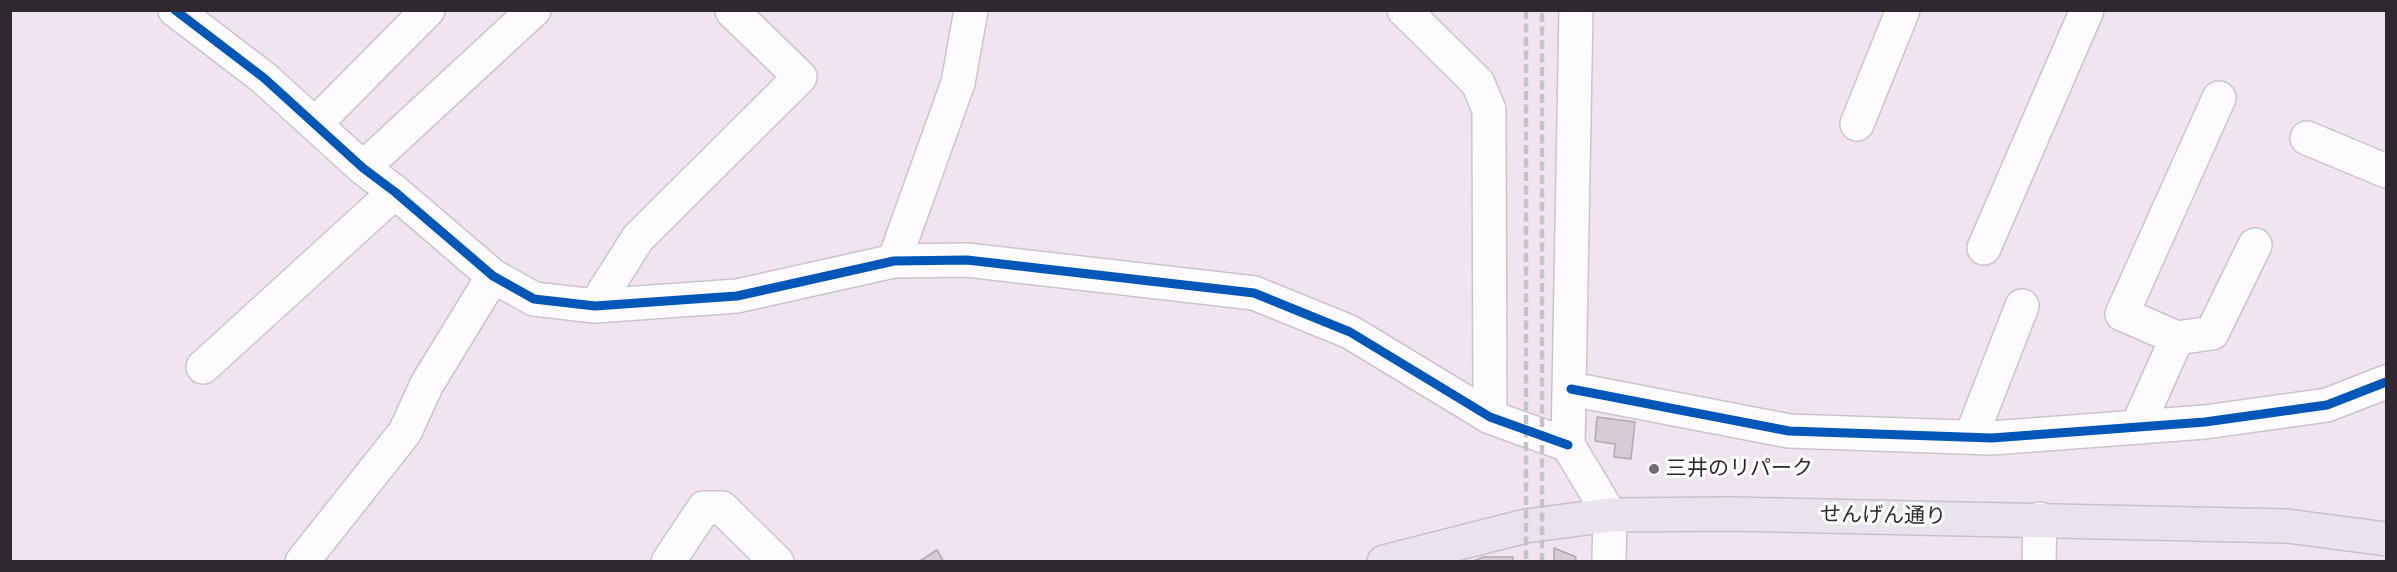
<!DOCTYPE html>
<html>
<head>
<meta charset="utf-8">
<style>
	body { margin:0 }
	#map { position:relative; width:2397px; height:572px; overflow:hidden; background:#f0e4f0; font-family:Karla,sans-serif }
	canvas { display:block }
	.frame { position:absolute; inset:0; border:12px solid #2f282f; pointer-events:none }
</style>
</head>
<body>
<div id="map">
<canvas width="2397" height="572"></canvas>
<div class="frame"></div>
</div>
<script>
const context = document.querySelector('canvas').getContext('2d');
context.lineJoin = 'round';
function fill(path, color) { context.fillStyle = color; context.fill(path, 'evenodd'); }
const poly = rows => new Path2D(rows.map(r => 'M' + r).join(''));
function strokePath(path, color, width, dash) { context.strokeStyle = color; context.lineWidth = width; context.lineCap = dash ? 'butt' : 'round'; context.setLineDash(dash || []); context.stroke(path); }
function label(font, color, halo, rows, align = 'center') {
  context.font = font + ' Karla,"Noto Sans JP",sans-serif'; context.lineWidth = 6; context.setLineDash([]); context.textBaseline = 'middle'; context.strokeStyle = halo; context.fillStyle = color; for (const [text, x, y, turn = 0] of rows) {
    context.save(); context.translate(x, y); context.rotate((+turn || 0) * Math.PI / 180); context.textAlign = isNaN(turn) ? turn : align; if (halo) context.strokeText(text, 0, 0); context.fillText(text, 0, 0); context.restore();
  }
}
const building = poly([
	[1597,417,1635,422,1631,459,1614,457,1615,444,1595,441,1597,417],
	[1554,548,1576,557,1575,562,1554,562,1554,548],
	[937,550,944,562,918,562,937,550],
	[1483,557,1513,557,1513,562,1471,562,1483,557]
]);
fill(building, '#d7ccd4');
strokePath(building, '#b1a8af', 1.5);
const minor = poly([
	[175,10,264,78,363,168,395,192,493,276,534,299,595,306,737,296,894,261,967,260,1254,293,1350,332,1490,417,1568,445],
	[1404,10,1478,83,1489,110,1490,417],
	[1576,10,1568,445,1610,515,1609,562],
	[316,123,428,10],
	[1857,124,1903,10],
	[2307,138,2386,171],
	[363,168,534,10],
	[1984,248,2087,10],
	[894,261,958,83,971,10],
	[595,306,638,238,800,77,732,11],
	[2177,338,2212,333,2255,245],
	[203,367,395,192],
	[1571,389,1789,431,1992,438,2205,422,2327,405,2386,382],
	[2137,427,2177,338,2122,314,2219,98],
	[1971,437,2022,306],
	[302,562,405,432,427,384,493,276],
	[668,562,704,508,722,508,777,562],
	[2039,562,2040,519]
]);
const major = poly([
	[1384,562,1526,526,1610,515,1731,514,2287,526,2386,539]
]);
strokePath(minor, '#ccc4cc', 36);
strokePath(major, '#c8c2c8', 36);
strokePath(minor, '#fdfbfd', 33);
strokePath(major, '#e9e3ed', 33);
strokePath(poly([
	[1526,10,1526,562],
	[1542,562,1542,10]
]), '#c6c2c6', 4.5, [9, 4.5]);
strokePath(poly([
	[175,10,264,78,363,168,395,192,493,276,534,299,595,306,737,296,894,261,967,260,1254,293,1350,332,1490,417,1568,445],
	[1571,389,1789,431,1992,438,2205,422,2327,405,2386,382]
]), '#0057b8', 9);
for (const [x, y, r, color] of [
	[1654,469,6,"#736a73"]
]) { const dot = new Path2D(); dot.arc(x, y, r, 0, 2 * Math.PI); context.fillStyle = color; context.fill(dot); strokePath(dot, '#fff', 2); }
label('21px', '#2f282f', '#fff', [
	["三井のリパーク",1666,469]
], 'left');
label('21px', '#2f282f', '#fff', [
	["せんげん通り",1883,516,1]
]);
</script>
</body>
</html>
